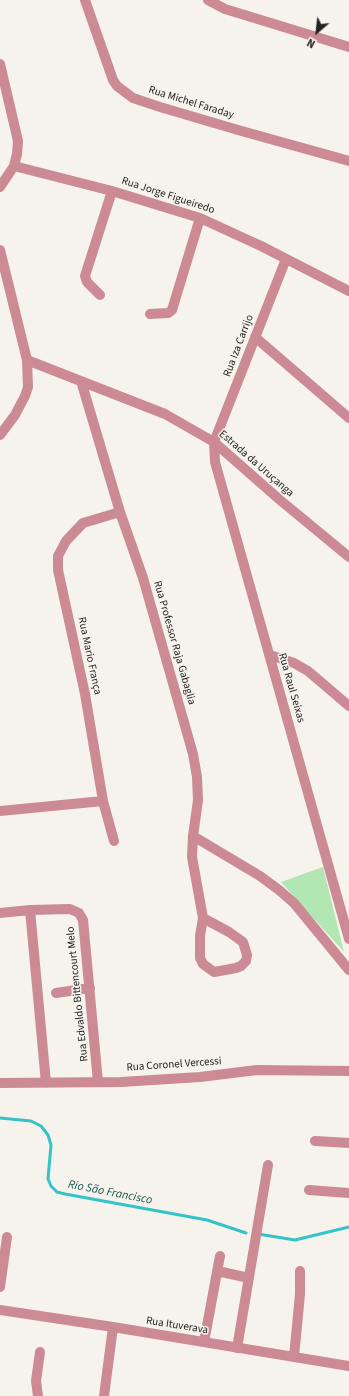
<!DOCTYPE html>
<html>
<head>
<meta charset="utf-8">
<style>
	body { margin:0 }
	#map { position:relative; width:349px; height:1396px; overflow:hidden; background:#f6f3ed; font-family:"Source Sans 3",sans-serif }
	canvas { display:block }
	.north { position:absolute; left:297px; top:12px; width:40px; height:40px; -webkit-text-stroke:3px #f6f3ed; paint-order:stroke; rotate:208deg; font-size:11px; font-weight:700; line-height:16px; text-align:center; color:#242321 }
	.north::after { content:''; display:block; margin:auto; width:14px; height:18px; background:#242321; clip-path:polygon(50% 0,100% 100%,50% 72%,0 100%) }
</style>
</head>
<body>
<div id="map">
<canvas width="349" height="1396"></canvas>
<div class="north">N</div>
</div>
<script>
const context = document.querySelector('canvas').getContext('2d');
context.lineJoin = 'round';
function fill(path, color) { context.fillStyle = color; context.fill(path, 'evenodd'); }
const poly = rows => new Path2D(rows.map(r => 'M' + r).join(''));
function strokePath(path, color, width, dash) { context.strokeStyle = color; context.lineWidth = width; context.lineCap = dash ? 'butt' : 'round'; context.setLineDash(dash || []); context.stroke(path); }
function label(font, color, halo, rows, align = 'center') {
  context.font = font + ' "Source Sans 3",sans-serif'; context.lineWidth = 3; context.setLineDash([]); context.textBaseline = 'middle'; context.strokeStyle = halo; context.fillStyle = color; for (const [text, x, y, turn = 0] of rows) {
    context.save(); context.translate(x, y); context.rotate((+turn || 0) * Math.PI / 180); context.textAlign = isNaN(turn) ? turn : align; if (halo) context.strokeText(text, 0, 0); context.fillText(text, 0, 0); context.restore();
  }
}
fill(poly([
	[323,867,344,952,281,882]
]), '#b2e6b2');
strokePath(poly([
	[0,1118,31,1121,41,1126,48,1135,51,1145,48,1179,51,1186,57,1192,65,1194,207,1220,246,1233],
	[258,1234,295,1240,349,1227]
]), '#33c3c8', 3);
strokePath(poly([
	[85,0,113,80,117,86,133,98,160,107,238,130,349,161],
	[208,0,225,9,349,47],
	[0,64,18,141,17,154,14,166,0,187],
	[14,166,112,191,200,218,261,246,349,291],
	[0,250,27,360,28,387,25,396,15,415,0,435],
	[286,259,214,442,215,462,349,939],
	[100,295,87,282,85,276,112,191],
	[150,314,168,313,172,310,200,218],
	[255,337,349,418],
	[27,360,165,414,214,442,280,500,349,557],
	[81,381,120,512,143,578,193,754,197,777,198,800,193,836,192,857,203,918,200,936,200,958,203,964,214,972,236,968,241,966,246,961,247,955,243,942,229,932,203,918],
	[270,655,294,663,308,671,349,706],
	[0,811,103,801],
	[193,836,260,876,279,890,294,903,349,970],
	[114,841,103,801,85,694,58,570,58,556,66,541,83,523,120,512],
	[30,910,46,1083],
	[0,913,30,910,70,909,79,913,83,920,98,1082],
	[56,993,90,988],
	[0,1083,121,1082,200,1077,257,1070,349,1071],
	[315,1141,349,1143],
	[309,1190,349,1193],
	[217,1271,249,1278],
	[0,1287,7,1237],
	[0,1310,113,1327,349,1366],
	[204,1342,220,1256],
	[237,1348,268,1165],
	[294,1357,300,1294,300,1271],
	[38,1396,36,1381,40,1352],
	[104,1396,113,1327]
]), '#cc8b94', 10);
label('11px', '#242321', '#f6f3ed', [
	["Rua Michel Faraday",191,103,17],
	["Rua Jorge Figueiredo",168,196,18],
	["Rua Iza Carrijo",239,346,-69],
	["Estrada da Uruçanga",256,464,41],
	["Rua Professor Raja Gabaglia",174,643,74],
	["Rua Mario França",89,656,78],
	["Rua Raul Seixas",291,688,74],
	["Rua Edvaldo Bittencourt Melo",78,994,-96],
	["Rua Coronel Vercessi",174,1065,-4],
	["Rua Ituverava",177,1326,9]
]);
label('italic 12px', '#195355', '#f6f3ed', [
	["Rio São Francisco",110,1193,11]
]);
</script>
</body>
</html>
